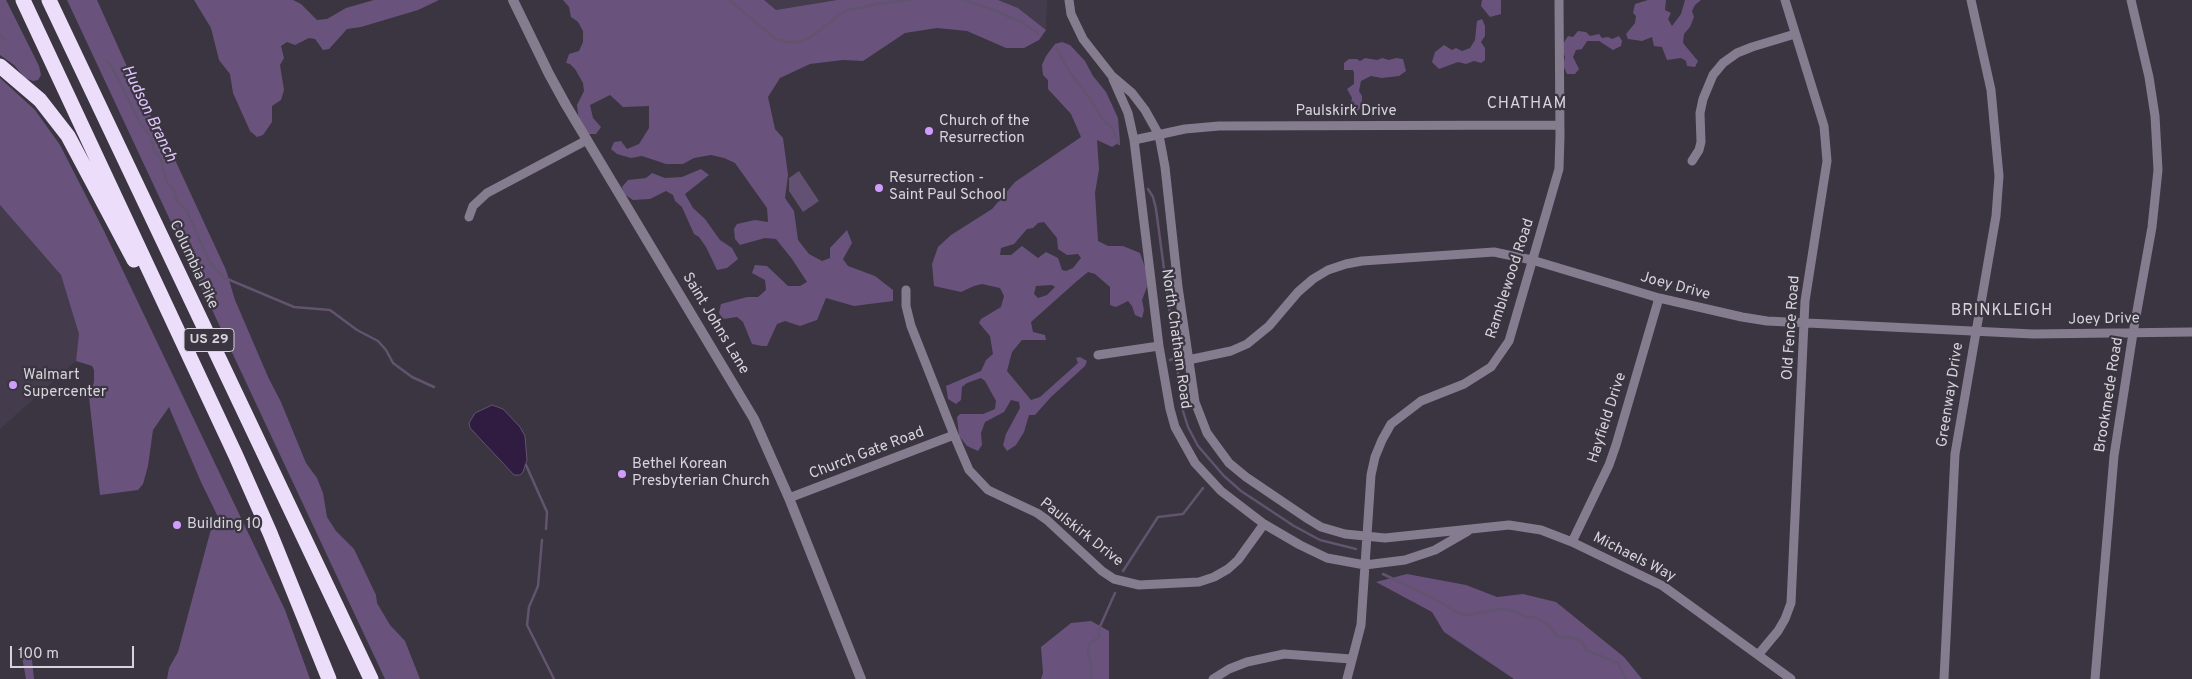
<!DOCTYPE html>
<html>
<head>
<meta charset="utf-8">
<style>
	body { margin:0 }
	#map { position:relative; width:2192px; height:679px; overflow:hidden; background:#3a3540; font-family:Overpass,sans-serif }
	canvas { display:block }
	.scale { position:absolute; left:10px; top:646px; width:124px; height:22px; box-sizing:border-box; border:2px solid #d7d4db; border-top:0; padding-left:6px; font-size:15px; line-height:18px; white-space:nowrap; color:#d7d4db; -webkit-text-stroke:4px #3a3540; paint-order:stroke }
</style>
</head>
<body>
<div id="map">
<canvas width="2192" height="679"></canvas>
<div class="scale">100 m</div>
</div>
<script>
const context = document.querySelector('canvas').getContext('2d');
context.lineJoin = 'round';
function fill(path, color) { context.fillStyle = color; context.fill(path, 'evenodd'); }
const poly = rows => new Path2D(rows.map(r => 'M' + r).join(''));
function strokePath(path, color, width, dash) { context.strokeStyle = color; context.lineWidth = width; context.lineCap = dash ? 'butt' : 'round'; context.setLineDash(dash || []); context.stroke(path); }
function label(font, color, halo, rows, align = 'center') {
  context.font = font + ' Overpass,sans-serif'; context.lineWidth = 4.5; context.setLineDash([]); context.textBaseline = 'middle'; context.strokeStyle = halo; context.fillStyle = color; for (const [text, x, y, turn = 0] of rows) {
    context.save(); context.translate(x, y); context.rotate((+turn || 0) * Math.PI / 180); context.textAlign = isNaN(turn) ? turn : align; if (halo) context.strokeText(text, 0, 0); context.fillText(text, 0, 0); context.restore();
  }
}
fill(poly([
	[764,0,837,0,776,10],
	[998,0,1047,0,1046,30,1018,8],
	[0,205,61,275,80,334,76,361,0,429]
]), '#443b4d');
fill(poly([
	[799,171,819,201,803,212,789,191,789,178]
]), '#625172');
fill(poly([
	[0,0,6,0,39,66,41,75,38,80,33,81,25,78,14,65,0,55],
	[67,0,97,0,133,80,136,93,164,136,226,270,235,300,269,379,281,402,306,463,317,478,323,493,327,517,336,531,354,549,376,595,377,603,390,625,405,641,420,679,385,679],
	[194,0,293,0,301,4,317,20,327,19,346,8,374,0,439,0,418,10,361,27,347,29,329,49,323,50,315,39,309,38,295,45,287,42,281,46,284,58,280,65,284,90,281,100,272,106,272,122,263,135,257,137,250,131,233,93,230,74,219,60,211,28],
	[563,0,764,0,776,10,837,0,998,0,1018,8,1046,30,1039,40,1024,48,1006,48,967,31,937,28,905,33,863,61,843,60,810,64,780,78,768,97,775,129,783,138,788,175,785,198,794,211,798,240,809,254,822,261,830,258,830,248,847,230,852,243,843,259,848,266,875,276,893,290,893,301,854,306,826,298,817,320,800,326,785,321,777,324,767,346,762,346,752,344,743,322,737,317,723,319,719,313,721,304,747,297,758,297,766,290,765,280,752,273,755,265,767,266,788,286,800,286,807,282,792,259,776,239,765,238,740,245,735,239,734,229,737,224,755,220,768,222,767,208,735,163,724,158,711,155,694,158,683,164,666,164,642,156,631,158,617,154,611,149,614,142,621,141,627,149,639,144,649,128,649,106,623,107,610,95,590,105,593,118,601,127,596,134,586,134,580,123,578,114,577,105,584,91,583,83,575,69,570,64,566,63,569,54,579,51,583,42,583,31,578,22,571,17,569,7],
	[1482,0,1501,0,1501,14,1490,17,1481,6],
	[1648,0,1666,0,1665,10,1671,13,1668,19,1672,26,1681,14,1685,0,1701,0,1695,5,1692,11,1694,17,1690,27,1684,34,1683,43,1698,61,1695,67,1687,66,1686,61,1681,58,1667,60,1662,47,1654,46,1652,37,1642,41,1628,39,1626,34,1635,23,1636,16,1633,13,1635,4],
	[1482,19,1485,26,1485,36,1481,42,1485,48,1485,60,1481,63,1474,61,1466,64,1458,62,1439,69,1432,62,1435,52,1444,45,1452,50,1456,48,1462,51,1470,48,1475,40,1477,21],
	[1578,31,1586,32,1590,36,1599,34,1602,38,1608,37,1612,39,1619,36,1622,41,1621,46,1613,50,1599,41,1587,41,1582,49,1576,50,1573,57,1579,69,1575,74,1567,74,1563,65,1565,57,1561,47,1568,36,1573,37],
	[1062,42,1070,45,1085,61,1093,76,1106,92,1118,118,1120,142,1112,147,1097,140,1099,169,1095,193,1098,241,1108,246,1123,246,1140,253,1146,270,1147,287,1142,300,1144,310,1142,318,1135,315,1132,306,1128,301,1116,307,1110,305,1110,287,1095,274,1088,272,1077,281,1031,322,1033,332,1045,335,1046,340,1022,340,1012,352,1007,371,1031,400,1040,397,1078,363,1076,358,1080,357,1087,361,1085,366,1051,397,1035,415,1029,415,1024,432,1016,445,1007,451,1003,445,1006,434,1020,408,1019,402,1011,400,1004,412,985,422,981,433,982,445,978,451,967,446,959,436,957,417,960,414,983,414,995,409,996,401,985,381,981,378,967,383,962,387,961,400,956,404,948,399,946,386,981,371,986,360,993,354,990,336,979,323,981,319,1001,307,1004,296,1000,288,982,284,974,286,961,292,934,286,932,264,938,247,951,235,992,209,1015,182,1081,137,1071,114,1048,89,1048,80,1043,75,1042,65,1046,56,1055,44],
	[1044,222,1057,238,1058,249,1067,255,1078,254,1081,258,1073,268,1066,271,1062,270,1058,258,1046,252,1038,258,1022,246,1011,255,1000,255,1001,248,1014,244,1027,229,1033,228,1038,223],
	[1052,285,1055,287,1047,295,1038,298,1034,294,1036,286],
	[1365,58,1377,60,1382,58,1389,60,1396,58,1403,59,1406,71,1399,76,1382,78,1371,76,1361,81,1359,91,1362,96,1362,105,1358,111,1354,111,1351,103,1352,98,1347,89,1354,84,1354,73,1353,70,1344,70,1344,63,1349,59,1357,59,1360,61],
	[0,78,35,110,60,145,104,231,285,610,310,679,167,679,169,668,178,652,211,529,218,517,201,482,169,407,153,430,148,466,143,484,138,490,100,495,89,397,94,382,94,370,92,366,76,361,79,334,61,275,0,205],
	[701,169,709,175,685,194,693,208,705,219,720,240,732,248,738,259,727,268,717,270,706,247,699,237,694,234,682,207,675,201,673,195,666,191,650,199,633,200,624,194,622,187,628,180,646,178,652,173,665,178,682,177],
	[1407,574,1466,585,1497,597,1523,594,1556,602,1624,657,1642,679,1514,679,1444,632,1432,612,1376,582],
	[1091,621,1109,631,1109,679,1041,679,1043,673,1041,647,1071,623],
	[21,651,32,660,34,679,26,679]
]), '#69537d');
const water = poly([
	[492,405,503,409,520,427,525,436,527,460,523,472,520,475,514,475,470,428,469,423,475,413,492,405]
]);
fill(water, '#301c41');
strokePath(water, '#62536f', 1);
strokePath(poly([
	[729,0,776,39,787,42,797,42,809,38,845,11,876,4,912,0],
	[962,0,994,10,1021,22,1038,33],
	[0,35,6,40],
	[1056,48,1071,74,1085,92,1104,121,1112,128,1119,144],
	[106,61,111,65,141,125,151,137,154,150,161,159,167,183,173,188,178,203,186,209,209,261,216,270,225,278,294,307,330,310,357,330,378,341,386,350,393,363,412,377,434,387],
	[1148,189,1153,197,1156,209,1183,411,1188,427,1198,446,1224,476,1241,491,1294,526,1320,540,1356,549],
	[1170,360,1175,358,1178,361],
	[526,465,547,512,546,529],
	[542,540,538,586,529,607,527,625,554,679],
	[1123,571,1158,517,1183,514,1203,488],
	[1383,574,1433,598,1455,611,1465,615,1503,609,1516,612,1526,617,1537,618,1547,624,1558,637,1572,638,1582,641,1586,650,1618,663,1626,679],
	[1091,679,1091,663,1088,651,1089,645,1100,636,1098,631,1115,593]
]), '#62536f', 2.5);
strokePath(poly([
	[1069,0,1071,14,1083,39,1112,76,1132,93,1145,110,1159,135,1165,167,1178,287,1195,402,1207,433,1229,463,1246,477,1308,519,1321,527,1345,534,1385,538,1509,525,1541,530,1572,542,1663,586,1791,679],
	[1113,79,1128,113,1134,140,1159,346,1170,409,1175,427,1195,463,1221,491,1264,524,1300,545,1327,558,1365,565,1405,560,1435,550,1468,531],
	[1134,140,1185,129,1219,126,1560,125],
	[1692,161,1699,150,1701,142,1700,113,1703,99,1713,75,1723,63,1737,53,1752,47,1795,34],
	[469,217,473,206,487,193,587,140],
	[906,290,906,306,911,326,954,435,969,470,988,490,1037,513,1047,520,1102,571,1114,579,1139,585,1199,582,1214,577,1228,569,1238,560,1264,524],
	[1098,355,1159,346],
	[1188,360,1231,351,1247,344,1269,326,1298,292,1313,279,1328,270,1346,264,1362,261,1494,252,1532,260,1659,298,1742,317,1767,321,2033,334,2192,332],
	[789,498,954,435],
	[1572,542,1609,465,1616,445,1659,298],
	[1758,655,1778,631,1785,619,1791,603,1805,301,1827,161,1824,126,1785,0],
	[1213,679,1229,669,1247,662,1284,654,1351,659],
	[1347,679,1361,625,1371,475,1375,457,1382,440,1391,424,1421,401,1464,384,1491,367,1509,341,1559,169,1560,136,1559,0],
	[1944,679,1955,454,1996,216,1999,176,1991,90,1971,0],
	[2095,679,2114,456,2133,333,2152,227,2158,170,2155,116,2149,77,2131,0]
]), '#857c8f', 9);
strokePath(poly([
	[513,0,549,74,566,105,754,419,789,498,861,679]
]), '#857c8f', 10);
strokePath(poly([
	[23,0,236,456,270,533,329,679],
	[49,0,371,679],
	[0,66,40,100,68,136,134,260]
]), '#ecdefb', 15);
for (const [x, y, r, color] of [
	[929,131,5,"#d09dff"],
	[879,188,5,"#d09dff"],
	[13,385,5,"#d09dff"],
	[622,474,5,"#d09dff"],
	[177,525,5,"#d09dff"]
]) { const dot = new Path2D(); dot.arc(x, y, r, 0, 2 * Math.PI); context.fillStyle = color; context.fill(dot); strokePath(dot, '#3a3540', 2); }
for (const [x, y, w] of [
	[209,340,50]
]) { const box = new Path2D(); box.roundRect(x - w / 2, y - 11.5, w, 23, 4); context.fillStyle = '#3a3540'; context.fill(box); strokePath(box, '#d7d4db', 1); }
label('bold 14px', '#d7d4db', null, [
	["US 29",209,340]
]);
label('15px', '#d7d4db', '#3a3540', [
	["Paulskirk Drive",1346,112],
	["Columbia Pike",193,265,65],
	["Ramblewood Road",1511,279,-72],
	["Joey Drive",1675,287,15],
	["Joey Drive",2104,320,-1],
	["Saint Johns Lane",715,324,59],
	["Old Fence Road",1792,328,-86],
	["North Chatham Road",1175,339,82],
	["Greenway Drive",1951,395,-81],
	["Brookmede Road",2110,395,-81],
	["Hayfield Drive",1608,418,-72],
	["Church Gate Road",867,454,-21],
	["Paulskirk Drive",1081,533,38],
	["Michaels Way",1634,558,27]
]);
label('15px', '#d7d4db', '#3a3540', [
	["Church of the",939,122],
	["Resurrection",939,139],
	["Resurrection -",889,179],
	["Saint Paul School",889,196],
	["Walmart",23,376],
	["Supercenter",23,393],
	["Bethel Korean",632,465],
	["Presbyterian Church",632,482],
	["Building 10",187,525]
], 'left');
context.letterSpacing = '1px';
label('16px', '#d7d4db', '#3a3540', [
	["CHATHAM",1527,105],
	["BRINKLEIGH",2002,312]
]);
context.letterSpacing = '0px';
label('italic 16px', '#e3c7ff', '#3a3540', [
	["Hudson Branch",148,114,64]
]);
</script>
</body>
</html>
